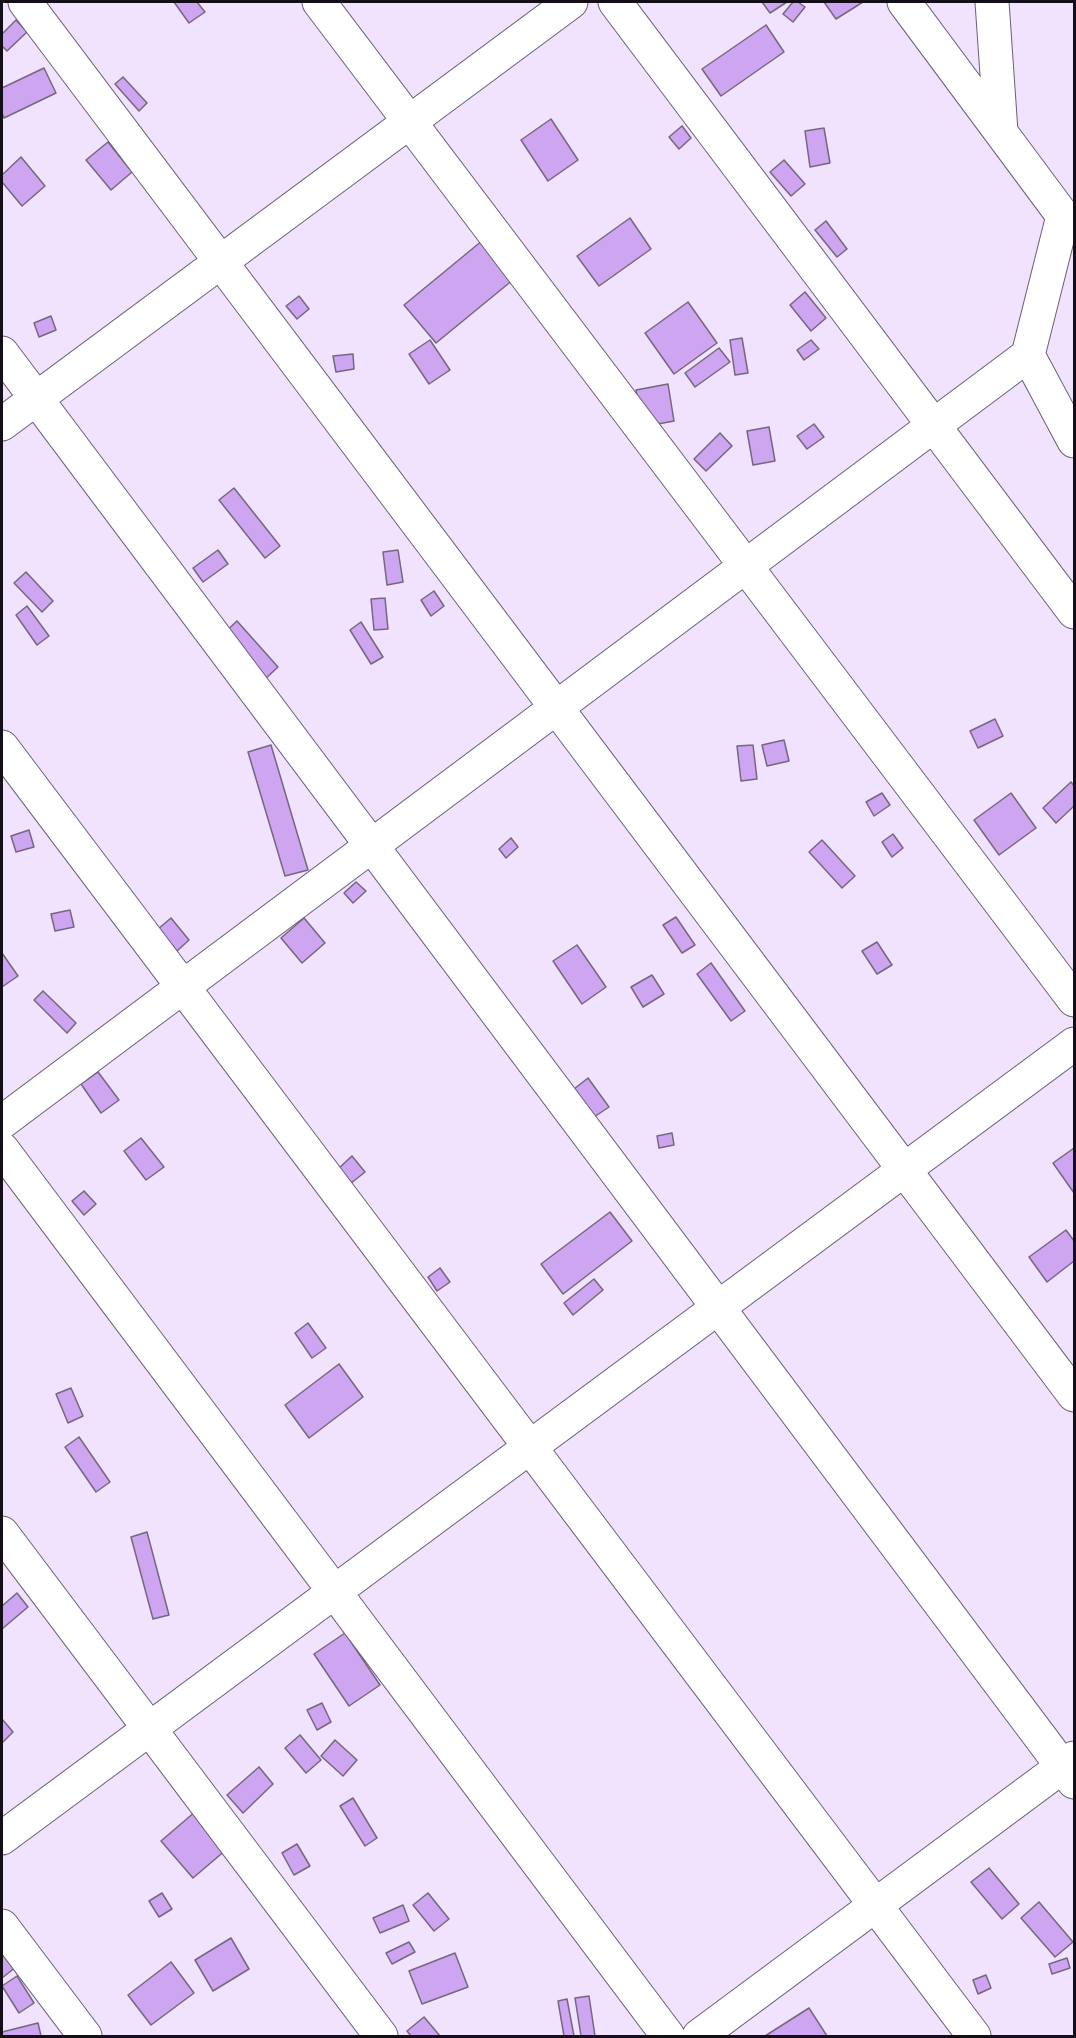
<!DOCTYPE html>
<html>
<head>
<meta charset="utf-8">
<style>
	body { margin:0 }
	#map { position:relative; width:1076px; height:2038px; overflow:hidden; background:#f1e3fe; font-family:Signika,sans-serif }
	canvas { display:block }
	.frame { position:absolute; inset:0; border:3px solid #130e17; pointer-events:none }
</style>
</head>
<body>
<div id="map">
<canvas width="1076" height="2038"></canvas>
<div class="frame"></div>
</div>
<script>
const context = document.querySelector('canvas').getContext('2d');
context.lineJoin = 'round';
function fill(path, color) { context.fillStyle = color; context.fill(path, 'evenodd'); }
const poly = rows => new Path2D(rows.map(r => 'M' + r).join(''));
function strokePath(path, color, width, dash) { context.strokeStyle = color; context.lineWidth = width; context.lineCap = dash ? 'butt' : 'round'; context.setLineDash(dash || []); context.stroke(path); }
const building = poly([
	[174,2,197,2,205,12,189,23,174,2],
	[762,2,787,2,770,13,762,2],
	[793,2,798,2,805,7,793,22,783,14,793,2],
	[824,2,863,2,836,19,824,2],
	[16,20,27,32,7,51,2,46,2,34,16,20],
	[766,25,784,52,721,96,702,69,766,25],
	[44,68,56,93,4,118,2,113,2,88,44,68],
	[123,77,147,103,139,111,115,84,123,77],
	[551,119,578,160,548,181,521,140,551,119],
	[682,126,691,138,679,149,669,137,682,126],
	[824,128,830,163,810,167,805,131,824,128],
	[108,142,132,172,111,190,86,160,108,142],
	[21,157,45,186,22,206,2,182,2,175,21,157],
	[784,160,805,184,791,196,770,172,784,160],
	[630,218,651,249,599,286,577,256,630,218],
	[826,221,847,249,837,257,815,230,826,221],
	[483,240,514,279,436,343,404,305,483,240],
	[805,292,826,318,811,331,790,305,805,292],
	[299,296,309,309,297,319,286,306,299,296],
	[688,302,717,343,674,374,645,333,688,302],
	[51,316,56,330,39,337,34,323,51,316],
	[742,338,748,373,735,375,730,340,742,338],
	[430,340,450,370,429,384,409,354,430,340],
	[811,340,819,349,804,360,797,350,811,340],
	[719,348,730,362,695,387,685,373,719,348],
	[353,354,354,369,336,372,333,356,353,354],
	[668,384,674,421,642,427,636,390,668,384],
	[814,424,824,437,807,449,797,436,814,424],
	[769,427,775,461,753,465,747,431,769,427],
	[720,433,732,446,706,471,694,459,720,433],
	[234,488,280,546,265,558,219,500,234,488],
	[218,550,228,564,203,582,193,568,218,550],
	[398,550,403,582,387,585,383,552,398,550],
	[26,572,53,601,42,612,14,583,26,572],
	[434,591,444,606,431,616,421,600,434,591],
	[385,598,388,629,374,630,371,599,385,598],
	[27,606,49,636,37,645,16,615,27,606],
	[237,621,278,667,263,681,222,635,237,621],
	[361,622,383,657,371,664,350,630,361,622],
	[995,719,1003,736,978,748,970,731,995,719],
	[784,740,789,761,767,766,762,745,784,740],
	[271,745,308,870,285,876,248,752,271,745],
	[753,745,757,779,741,781,737,746,753,745],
	[1071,782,1074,786,1074,806,1056,823,1043,808,1071,782],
	[882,793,890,805,874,816,866,802,882,793],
	[1011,793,1036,828,999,855,974,820,1011,793],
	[29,830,34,847,16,852,11,836,29,830],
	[893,834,903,848,892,857,882,842,893,834],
	[511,838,518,847,506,858,499,849,511,838],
	[822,840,855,876,842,888,809,852,822,840],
	[356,882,366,891,353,903,344,893,356,882],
	[70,910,74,927,55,931,51,914,70,910],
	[676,917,695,945,682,953,663,925,676,917],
	[171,918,189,940,177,951,158,929,171,918],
	[304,918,325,943,302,963,281,938,304,918],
	[877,942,892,965,877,974,862,951,877,942],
	[577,945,606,987,582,1004,553,961,577,945],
	[2,953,18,976,2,987,2,953],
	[711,963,745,1011,731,1021,697,974,711,963],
	[652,975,664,994,643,1007,631,987,652,975],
	[43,991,76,1023,67,1033,34,1000,43,991],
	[98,1072,119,1100,101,1113,81,1084,98,1072],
	[588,1078,609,1107,594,1117,574,1089,588,1078],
	[672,1133,674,1145,659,1148,657,1136,672,1133],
	[141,1138,164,1167,146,1180,124,1151,141,1138],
	[1074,1148,1074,1193,1053,1163,1074,1148],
	[352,1156,365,1172,350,1184,338,1169,352,1156],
	[84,1191,96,1204,84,1215,72,1201,84,1191],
	[610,1212,632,1241,563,1294,541,1264,610,1212],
	[1066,1230,1074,1241,1074,1261,1047,1282,1029,1257,1066,1230],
	[440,1268,450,1282,437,1291,428,1277,440,1268],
	[594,1279,603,1290,573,1315,564,1303,594,1279],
	[308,1323,326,1348,312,1358,295,1333,308,1323],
	[339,1364,363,1397,309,1438,285,1405,339,1364],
	[71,1388,83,1416,68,1423,56,1394,71,1388],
	[79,1437,110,1482,96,1492,65,1447,79,1437],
	[147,1532,169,1615,153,1619,131,1537,147,1532],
	[17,1593,28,1607,2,1629,2,1606,17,1593],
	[345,1633,380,1685,349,1706,314,1654,345,1633],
	[322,1703,331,1722,317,1730,307,1710,322,1703],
	[2,1719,13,1732,2,1743,2,1719],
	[300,1735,321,1760,306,1773,285,1748,300,1735],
	[335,1740,357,1760,343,1776,321,1756,335,1740],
	[259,1767,273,1784,243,1813,227,1795,259,1767],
	[353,1798,377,1838,365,1846,340,1806,353,1798],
	[196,1811,227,1849,193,1878,161,1841,196,1811],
	[297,1844,310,1866,294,1875,282,1853,297,1844],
	[989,1868,1019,1904,1002,1919,971,1882,989,1868],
	[162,1893,172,1909,159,1917,149,1901,162,1893],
	[428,1893,449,1919,434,1931,413,1905,428,1893],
	[1039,1902,1073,1942,1055,1957,1021,1918,1039,1902],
	[403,1905,409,1921,380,1933,373,1918,403,1905],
	[231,1938,249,1969,213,1991,195,1960,231,1938],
	[409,1942,415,1952,392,1964,386,1953,409,1942],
	[455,1953,468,1987,422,2004,409,1971,455,1953],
	[6,1954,16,1967,2,1978,2,1957,6,1954],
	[1067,1958,1070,1968,1052,1974,1049,1964,1067,1958],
	[171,1962,194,1993,151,2025,128,1995,171,1962],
	[986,1975,991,1988,978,1994,973,1980,986,1975],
	[17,1976,34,2003,19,2013,2,1986,17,1976],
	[589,1996,595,2036,581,2036,575,1998,589,1996],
	[567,1999,574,2036,564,2036,558,2001,567,1999],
	[809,2008,827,2036,765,2036,809,2008],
	[424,2017,440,2036,411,2036,407,2031,424,2017],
	[38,2023,41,2036,2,2036,2,2032,38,2023]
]);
fill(building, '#cda5f0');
strokePath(building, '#74677f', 1.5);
const minor = poly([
	[25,2,1074,1395],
	[319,2,1074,1000],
	[615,2,1074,612],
	[904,2,1063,216],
	[992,2,1001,132],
	[2,353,1074,1782],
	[1028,355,1074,441],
	[2,424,571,2],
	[2,747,974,2036],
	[2,1122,1028,355,1063,216],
	[2,1149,668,2036],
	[2,1533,381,2036],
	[2,1838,1074,1044],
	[2,1926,85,2036],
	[699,2036,1074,1758]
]);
strokePath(minor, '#6b5e76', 35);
strokePath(minor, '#fff', 33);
</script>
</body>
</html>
